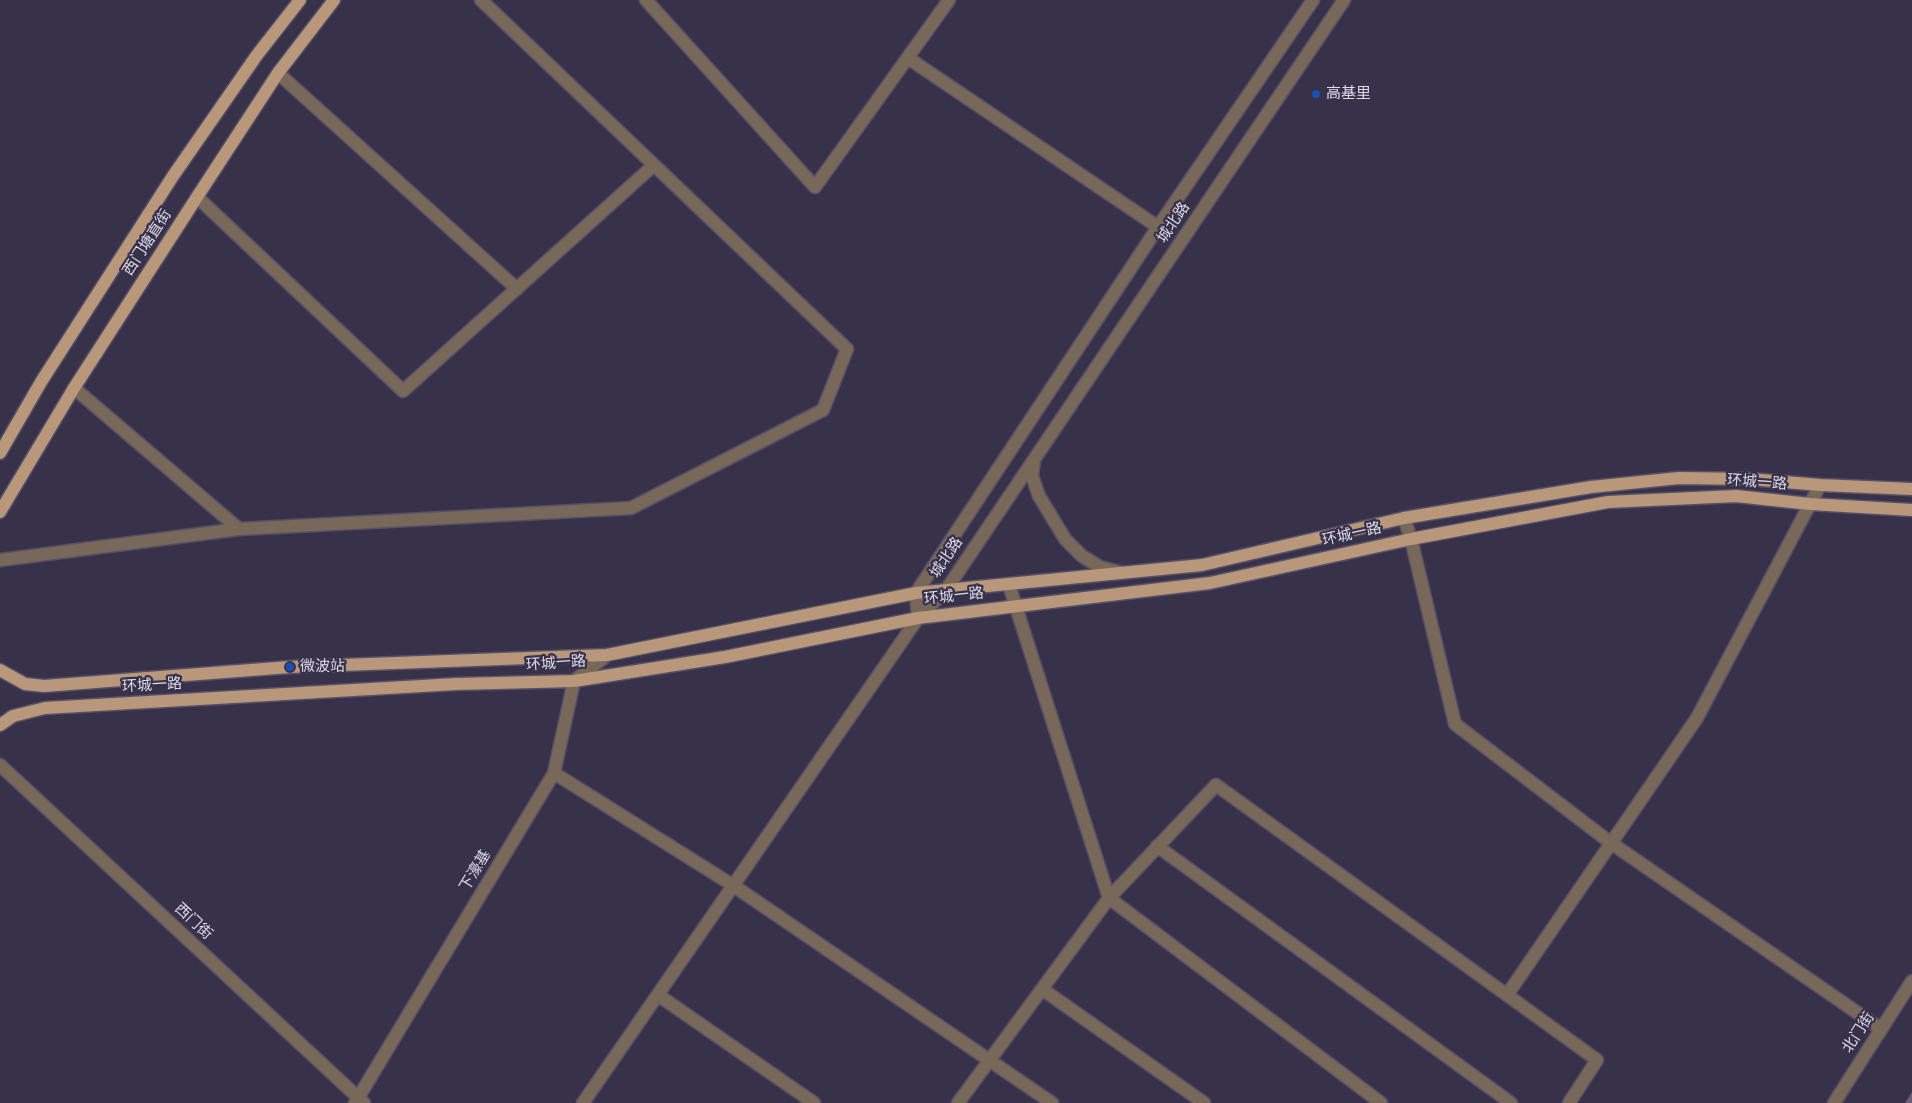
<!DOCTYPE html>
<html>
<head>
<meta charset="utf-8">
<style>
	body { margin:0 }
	canvas { display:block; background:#38314a }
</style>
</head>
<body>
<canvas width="1912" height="1103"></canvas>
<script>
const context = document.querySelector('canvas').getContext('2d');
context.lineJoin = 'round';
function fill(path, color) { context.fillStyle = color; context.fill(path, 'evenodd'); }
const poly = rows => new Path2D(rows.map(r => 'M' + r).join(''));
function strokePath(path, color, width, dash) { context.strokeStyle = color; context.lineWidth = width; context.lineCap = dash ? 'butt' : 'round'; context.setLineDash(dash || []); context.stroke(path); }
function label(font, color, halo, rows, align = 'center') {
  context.font = font + ' "Nunito Sans","Noto Sans SC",sans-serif'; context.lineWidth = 4.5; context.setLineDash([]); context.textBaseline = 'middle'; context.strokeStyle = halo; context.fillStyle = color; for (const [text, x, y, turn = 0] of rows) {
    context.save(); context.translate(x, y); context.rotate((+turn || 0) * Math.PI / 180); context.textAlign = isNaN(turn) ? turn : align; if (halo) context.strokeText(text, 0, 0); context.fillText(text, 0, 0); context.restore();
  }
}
fill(poly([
	[1912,1092,1912,1103,1905,1103]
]), '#705c74');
const minor = poly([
	[646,0,815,187,949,0],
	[908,58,1158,227],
	[278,73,517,289],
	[197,197,403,391,654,165],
	[74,388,239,529],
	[1034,460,1032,476,1039,496,1065,539,1082,556,1100,567,1119,572],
	[1404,518,1411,539,1455,724,1611,843,1881,1029],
	[0,560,239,529,631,508,823,410,847,349,481,0],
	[918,618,916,593,1158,227,1313,0],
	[0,765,364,1103],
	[554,773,734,886,1052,1103],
	[1157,846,1511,1103],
	[1042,989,1204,1103],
	[658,995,814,1103],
	[1507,995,1697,718,1820,485],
	[355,1103,554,773,574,681,607,655],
	[583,1103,918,618,946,590,1344,0],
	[958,1103,1109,898,1009,585],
	[1381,1103,1109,898,1216,785,1597,1060,1569,1103],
	[1834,1103,1912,981]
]);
const major = poly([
	[0,453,41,382,173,176,257,55,300,0],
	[0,512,74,388,197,197,278,73,334,0],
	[0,670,25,684,44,686,290,667,607,655,916,593,1202,565,1404,518,1591,487,1679,478,1750,479,1820,485,1912,489],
	[0,725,13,716,45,708,456,684,574,681,725,657,918,618,1210,583,1411,539,1608,502,1736,496,1810,504,1912,510]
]);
strokePath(minor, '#565067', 15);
strokePath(major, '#565067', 15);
strokePath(minor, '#786859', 12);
strokePath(major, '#b8977a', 12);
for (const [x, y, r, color] of [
	[1316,94,5,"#1a4fb4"],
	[290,667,5,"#1a4fb4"]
]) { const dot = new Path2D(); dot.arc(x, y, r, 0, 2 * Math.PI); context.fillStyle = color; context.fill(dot); strokePath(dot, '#38314a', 2); }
label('15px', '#dfdbeb', '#38314a', [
	["高基里",1326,94],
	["微波站",300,667]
], 'left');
label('15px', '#dfdbeb', '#38314a', [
	["城北路",1174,223,-56],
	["西门塘直街",148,243,-57],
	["环城一路",1757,483,4],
	["环城一路",1352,535,-13],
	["城北路",947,558,-56],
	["环城一路",954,597,-6],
	["环城一路",556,664,-4],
	["环城一路",152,686,-3],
	["下濠基",476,871,-59],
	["西门街",193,922,43],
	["北门街",1859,1033,-57]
]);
</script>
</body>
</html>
